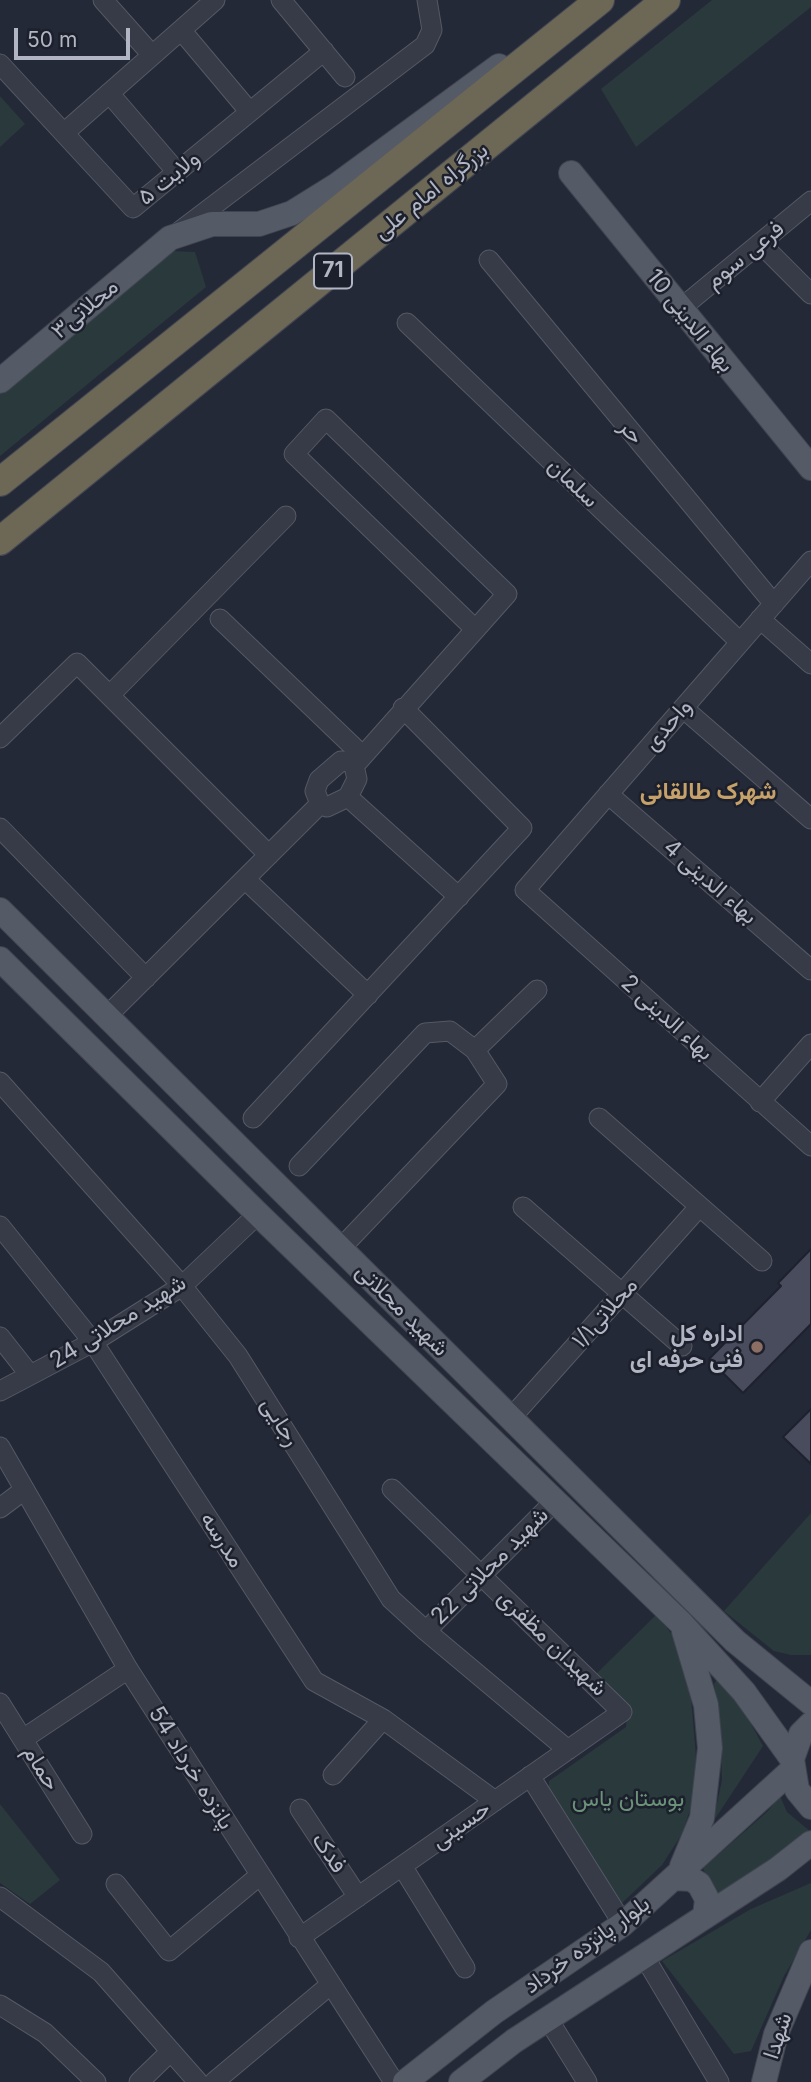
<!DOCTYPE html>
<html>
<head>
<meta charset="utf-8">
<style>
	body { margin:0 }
	#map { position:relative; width:811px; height:2082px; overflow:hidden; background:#242937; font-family:Inter,sans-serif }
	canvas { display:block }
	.scale { position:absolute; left:14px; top:28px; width:116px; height:32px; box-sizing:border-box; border:4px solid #b2b6c4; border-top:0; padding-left:9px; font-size:21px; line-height:24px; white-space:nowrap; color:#b2b6c4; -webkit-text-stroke:5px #1c202c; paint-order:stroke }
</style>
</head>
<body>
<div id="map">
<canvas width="811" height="2082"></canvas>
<div class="scale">50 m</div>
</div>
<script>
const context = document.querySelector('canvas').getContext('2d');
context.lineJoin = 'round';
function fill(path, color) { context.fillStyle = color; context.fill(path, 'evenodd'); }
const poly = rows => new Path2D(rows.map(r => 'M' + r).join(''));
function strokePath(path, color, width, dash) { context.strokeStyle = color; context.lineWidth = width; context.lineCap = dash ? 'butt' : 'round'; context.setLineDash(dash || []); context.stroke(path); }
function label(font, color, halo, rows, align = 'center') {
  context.font = font + ' Inter,Vazirmatn,sans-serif'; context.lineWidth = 5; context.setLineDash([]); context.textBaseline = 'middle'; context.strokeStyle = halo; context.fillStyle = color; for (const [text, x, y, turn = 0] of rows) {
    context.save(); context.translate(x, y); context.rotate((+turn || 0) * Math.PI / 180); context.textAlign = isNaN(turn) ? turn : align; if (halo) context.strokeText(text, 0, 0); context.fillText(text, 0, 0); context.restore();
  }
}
fill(poly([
	[712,0,811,0,811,7,636,147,601,89],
	[0,96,25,124,0,147],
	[170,251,195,252,206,287,0,456,0,392],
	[811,1513,811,1655,791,1655,774,1651,724,1611],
	[657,1614,673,1636,690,1686,696,1757,694,1798,682,1834,662,1865,620,1905,549,1787,549,1781,626,1727,628,1705,596,1674],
	[717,1679,744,1711,763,1746,713,1822,722,1780,720,1718,714,1684],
	[780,1796,787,1812,811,1832,715,1903,703,1868,767,1812],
	[0,1804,60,1880,30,1904,0,1883],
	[811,1883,811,1930,784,1976,751,2051,734,2054,662,1961,751,1909]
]), '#2a393c');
const building = poly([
	[811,1249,811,1324,743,1393,709,1359,781,1286,778,1283,811,1249],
	[811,1409,811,1464,783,1437,811,1409]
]);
fill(building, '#484c5d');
strokePath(building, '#1e222e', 2);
const minor = poly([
	[103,0,152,55],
	[281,0,345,77],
	[181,30,249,111],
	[0,64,133,208,324,51],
	[109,93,177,172],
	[64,133,215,0],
	[180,231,425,45,432,30,427,0],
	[760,243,811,294],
	[489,260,774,604],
	[680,309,811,201],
	[407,323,740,642],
	[811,561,525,890,811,1146],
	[220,619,363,756],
	[760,619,811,664],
	[110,695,286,516],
	[683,708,811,819],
	[0,738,77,663,269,855],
	[341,761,350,762,354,766,357,779,348,797,327,807,320,804,315,791,319,780,341,761],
	[354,766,507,594,326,419,294,454,475,629],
	[608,794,811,970],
	[348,797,459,897],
	[0,828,146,978],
	[245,879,368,995],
	[106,1017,320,804],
	[475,1050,537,990],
	[0,1082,182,1286,238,1356,391,1599,426,1631,568,1750],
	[760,1102,811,1044],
	[253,1118,522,828,403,708],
	[599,1118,762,1261],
	[299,1166,425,1033,450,1031,475,1050,497,1084,341,1248],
	[523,1207,682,1346],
	[0,1226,93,1342,314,1681,383,1719,495,1801],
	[0,1337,30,1375],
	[0,1391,93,1342,182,1286,258,1214],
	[510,1419,699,1207],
	[0,1447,128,1669,394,2082],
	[0,1508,24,1490],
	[426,1631,555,1501],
	[0,1703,82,1834],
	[23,1739,128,1669],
	[333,1775,383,1719],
	[530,1776,623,1924],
	[300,1809,358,1897],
	[402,1866,465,1968],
	[116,1884,169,1951,259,1876],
	[0,1897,101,1972,198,2082],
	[299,1938,622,1712,392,1489],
	[644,1956,719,2082],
	[0,2005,45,2033,96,2082],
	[548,2019,587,2082],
	[139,2082,171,2051],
	[214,2082,330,1985]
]);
const major = poly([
	[571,173,811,468],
	[0,381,170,238,212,224,259,224,292,213,337,185,499,66],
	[0,910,735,1641,811,1703],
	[0,959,258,1214,682,1624,744,1692,792,1759],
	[811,1724,801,1734,792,1759,797,1790,811,1807],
	[682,1866,702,1818,710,1748,706,1705,684,1631],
	[674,1878,691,1879,699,1884,707,1899,705,1916],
	[405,2082,494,2012,623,1924,792,1770],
	[461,2082,514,2041,778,1869,811,1843],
	[764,2082,776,2034,811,1952]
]);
const highway = poly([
	[0,482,600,0],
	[0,541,666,0]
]);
strokePath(minor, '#555965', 21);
strokePath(major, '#404451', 26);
strokePath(highway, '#424652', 30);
strokePath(minor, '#373b48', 19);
strokePath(major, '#555a67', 24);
strokePath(highway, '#6d6755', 28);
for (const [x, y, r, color] of [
	[757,1347,7,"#8d6e63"]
]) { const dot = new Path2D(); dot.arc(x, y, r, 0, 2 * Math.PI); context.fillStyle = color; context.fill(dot); strokePath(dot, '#1c202c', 2.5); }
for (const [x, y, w] of [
	[333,271,38]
]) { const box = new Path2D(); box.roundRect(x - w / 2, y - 17.5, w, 35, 5); context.fillStyle = '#1c202c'; context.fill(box); strokePath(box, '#b2b6c4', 2); }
label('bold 21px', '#b2b6c4', null, [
	["71",333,271]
]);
label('23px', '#b2b6c4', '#1c202c', [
	["ولایت ۵",169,178,-39],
	["بزرگراه امام علی",431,191,-39],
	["فرعی سوم",745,255,-39],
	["محلاتی۳",85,309,-40],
	["بهاء الدینی 10",690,321,51],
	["حر",631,432,50],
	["سلمان",573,483,44],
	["واحدی",668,725,-49],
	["بهاء الدینی 4",710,882,41],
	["بهاء الدینی 2",667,1018,42],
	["شهید محلاتی",402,1310,45],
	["محلاتی۱/۱",605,1313,-48],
	["شهید محلاتی 24",118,1322,-32],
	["رجایی",280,1422,58],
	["مدرسه",222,1540,57],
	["شهید محلاتی 22",490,1566,-45],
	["شهیدان مظفری",552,1643,44],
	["حمام",41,1768,58],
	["پانزده خرداد 54",191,1768,58],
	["حسینی",461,1825,-35],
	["فدک",329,1853,56],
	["بلوار پانزده خرداد",587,1945,-36],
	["شهدا",778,2036,-72]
]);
label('bold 23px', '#b2b6c4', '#1c202c', [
	["اداره کل",743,1334],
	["فنی حرفه ای",743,1360]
], 'right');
label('23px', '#6c927a', '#1c202c', [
	["بوستان یاس",628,1799]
]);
label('bold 24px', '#c7a16a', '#1c202c', [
	["شهرک طالقانی",708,792]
]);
</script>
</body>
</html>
